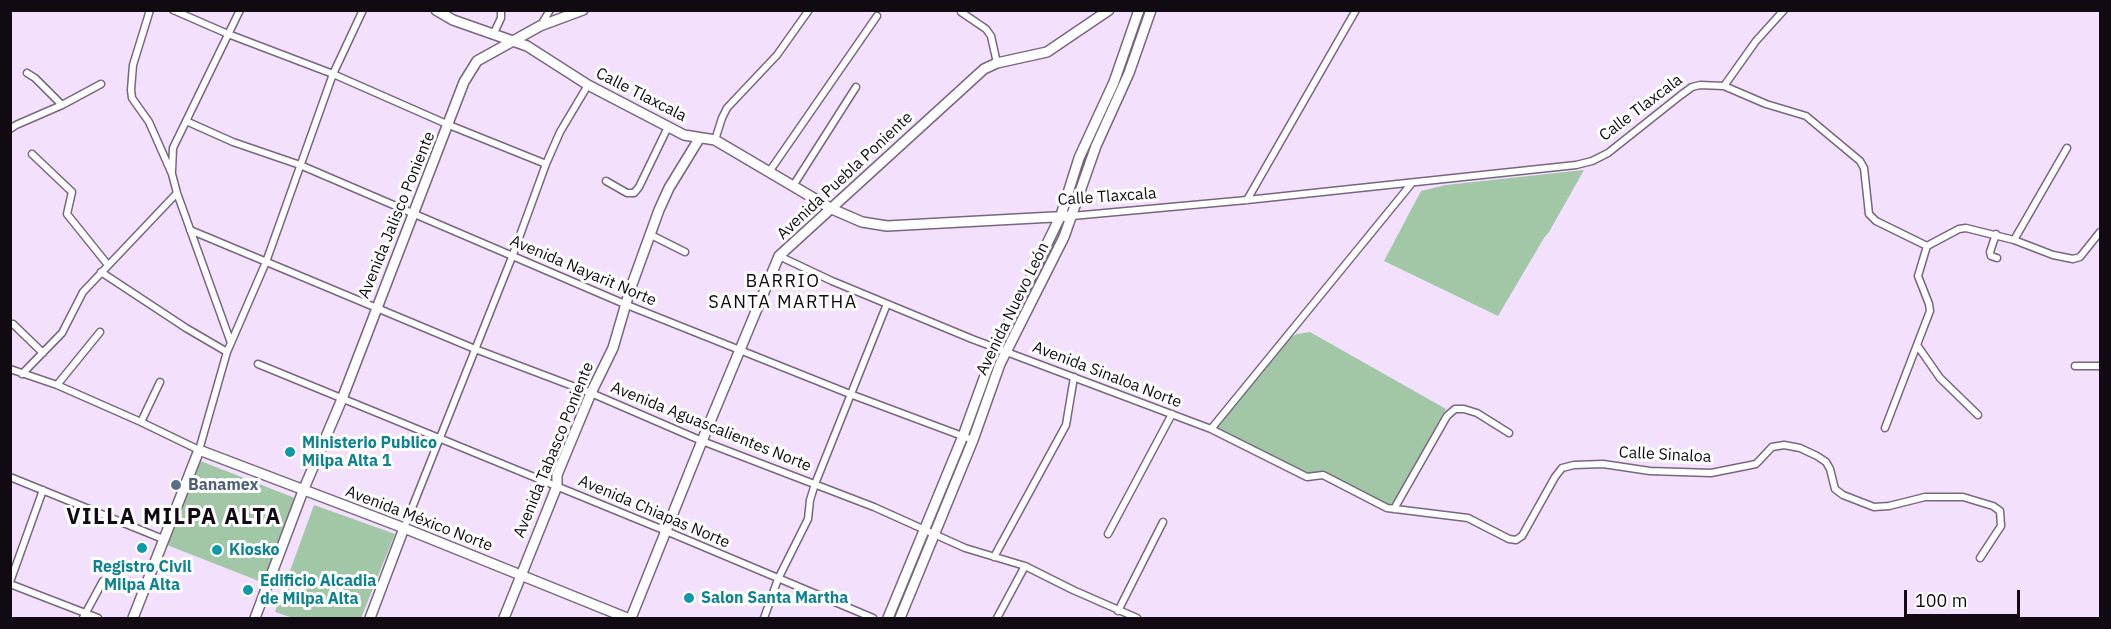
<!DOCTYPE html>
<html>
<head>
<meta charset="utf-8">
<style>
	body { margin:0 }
	#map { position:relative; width:2111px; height:629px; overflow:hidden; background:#f3e0fc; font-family:"IBM Plex Sans",sans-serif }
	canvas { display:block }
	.frame { position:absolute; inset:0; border:12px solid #110a13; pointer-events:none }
	.scale { position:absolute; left:1904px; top:590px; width:116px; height:27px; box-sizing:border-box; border:3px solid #110a13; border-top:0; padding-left:8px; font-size:18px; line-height:21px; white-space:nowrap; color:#110a13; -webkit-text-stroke:4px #fff; paint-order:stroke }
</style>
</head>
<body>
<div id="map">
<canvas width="2111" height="629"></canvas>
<div class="frame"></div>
<div class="scale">100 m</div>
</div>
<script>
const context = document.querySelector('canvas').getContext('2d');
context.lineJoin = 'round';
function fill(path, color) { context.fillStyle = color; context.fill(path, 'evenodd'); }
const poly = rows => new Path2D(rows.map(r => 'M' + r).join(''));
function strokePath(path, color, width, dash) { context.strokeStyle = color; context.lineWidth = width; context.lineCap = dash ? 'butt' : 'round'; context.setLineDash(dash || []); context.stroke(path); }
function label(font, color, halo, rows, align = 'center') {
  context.font = font + ' "IBM Plex Sans",sans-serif'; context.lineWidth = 6; context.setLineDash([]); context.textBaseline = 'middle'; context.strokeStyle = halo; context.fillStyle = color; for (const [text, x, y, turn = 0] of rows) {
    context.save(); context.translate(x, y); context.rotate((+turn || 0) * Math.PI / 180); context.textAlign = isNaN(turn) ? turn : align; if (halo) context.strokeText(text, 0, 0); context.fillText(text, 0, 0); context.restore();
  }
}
fill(poly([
	[1142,11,1148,11,1071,214,1064,213,1081,160],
	[1584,170,1549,232,1544,238,1498,316,1384,261,1421,191,1446,185],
	[1062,218,1069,218,1005,348,999,346],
	[1310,332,1446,409,1391,507,1323,473,1306,474,1217,428,1227,412,1287,339,1297,334],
	[964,439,970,441,932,531,927,529],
	[198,460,295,498,264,583,167,545],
	[314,505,395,534,361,618,293,618,275,612],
	[926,533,931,535,897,618,890,618]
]), '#a1c7a7');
const street = poly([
	[150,10,133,65,131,90,132,98,149,122,172,174,177,193,231,343],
	[173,10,228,34,333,74,449,125,546,164],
	[961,12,986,29,991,36,997,63],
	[541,25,550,10],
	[493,35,501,18,501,10],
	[27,73,35,78,62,105],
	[1724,86,1756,41,1784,10],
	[186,121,233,142,300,165,627,305,850,394,973,440],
	[10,129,16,125,62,105,101,84],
	[715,140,722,118,727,108,777,55,809,10],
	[32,154,72,192,67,214,108,265],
	[172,171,173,148,240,10],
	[769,172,877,16],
	[606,181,627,193,634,193,639,187,668,127],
	[793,186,856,87],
	[1247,200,1356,10],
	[1072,216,1247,200,1576,165,1592,161,1608,153,1681,95,1692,87,1700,85,1724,86,1766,104,1806,116,1860,161,1864,168,1869,214,1876,221,1927,246,1959,229,1966,228,2014,240,2053,255,2073,259,2080,257,2100,232],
	[190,230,475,349,591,393,702,441,874,507,965,548,1025,566,1073,590,1137,618],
	[1996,234,1990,252,1991,256,1997,258],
	[651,235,685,252],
	[2014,240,2067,148],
	[779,256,832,281,972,339,1211,429,1307,477,1323,475,1387,508,1468,518,1509,539,1516,540,1522,536,1555,477,1562,468,1574,465,1603,464,1650,471,1711,473,1756,464,1772,447,1784,445,1800,448,1817,456,1826,462,1830,469,1835,489,1843,495,1874,507,1889,506,1925,497,1963,497,1993,506,2000,511,2001,526,1980,558],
	[101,272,186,328,227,352],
	[13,324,43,353],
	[1917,345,1940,378,1978,415],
	[258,364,666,531,873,618],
	[2075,366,2100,366],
	[10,369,57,385,141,422,199,450,227,352,266,262,333,74,363,10],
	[22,374,62,333,83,292,177,193],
	[57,385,100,332],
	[141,422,160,382],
	[1885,428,1930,311,1929,304,1918,276,1927,246],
	[1211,429,1412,183],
	[10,477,163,539],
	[1394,509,1447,416,1455,409,1464,409,1477,413,1509,433],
	[404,528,512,257,546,164,560,132,588,85],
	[1108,534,1172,414],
	[994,557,1066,425,1074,377],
	[10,582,43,490],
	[10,584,98,618],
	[1118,611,1163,522],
	[83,618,103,581],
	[764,618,778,579,808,519,810,500,815,484,887,304],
	[997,618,1025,566]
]);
const secondary = poly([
	[436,10,453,20,527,46,588,85,684,135,715,140,832,209,862,222,887,226,1072,216],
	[133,618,199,450,404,528,627,618],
	[255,618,303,491,342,399,464,82,477,61,540,26,583,10],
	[370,618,404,528],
	[504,618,557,486,557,475,591,393,613,348,630,290,659,210,669,188,699,139],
	[631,618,702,441,779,256,984,69,997,63,1047,52,1109,10],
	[888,618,963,436,991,359,1061,215,1079,158,1114,82,1139,10],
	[900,618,973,440,1000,364,1064,237,1096,146,1129,73,1151,10]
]);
strokePath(street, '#78667f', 9);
strokePath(secondary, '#78667f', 12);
strokePath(street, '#fff', 6);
strokePath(secondary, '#fff', 9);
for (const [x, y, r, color] of [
	[290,452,6,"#0f9aa8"],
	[176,485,6,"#5c6f8a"],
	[142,548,6,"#0f9aa8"],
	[217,550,6,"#0f9aa8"],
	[248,590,6,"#0f9aa8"],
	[689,598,6,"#0f9aa8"]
]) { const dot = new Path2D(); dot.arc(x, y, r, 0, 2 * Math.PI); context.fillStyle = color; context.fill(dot); strokePath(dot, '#fff', 2); }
label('16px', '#110a13', '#fff', [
	["Calle Tlaxcala",641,95,27],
	["Calle Tlaxcala",1641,108,-37],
	["Avenida Puebla Poniente",845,176,-43],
	["Calle Tlaxcala",1107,197,-4],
	["Avenida Jalisco Poniente",397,215,-68],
	["Avenida Nayarit Norte",583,271,23],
	["Avenida Nuevo León",1013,309,-64],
	["Avenida Sinaloa Norte",1107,375,21],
	["Avenida Aguascalientes Norte",711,427,22],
	["Avenida Tabasco Poniente",554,450,-68],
	["Calle Sinaloa",1665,455,3],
	["Avenida Chiapas Norte",654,512,23],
	["Avenida México Norte",419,519,21]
]);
label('bold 16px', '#0d838f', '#fff', [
	["Ministerio Publico",302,443],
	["Milpa Alta 1",302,461],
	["Kiosko",229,550],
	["Registro Civil",142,567,"center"],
	["Milpa Alta",142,585,"center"],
	["Edificio Alcadia",260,581],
	["de Milpa Alta",260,599],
	["Salon Santa Martha",701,598]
], 'left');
label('bold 16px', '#4e5e75', '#fff', [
	["Banamex",188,485]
], 'left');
context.letterSpacing = '1.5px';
label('18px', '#110a13', '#fff', [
	["BARRIO",783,282],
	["SANTA MARTHA",783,303]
]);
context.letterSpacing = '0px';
context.letterSpacing = '1.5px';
label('bold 22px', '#110a13', '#fff', [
	["VILLA MILPA ALTA",174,518]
]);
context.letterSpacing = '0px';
</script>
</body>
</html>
